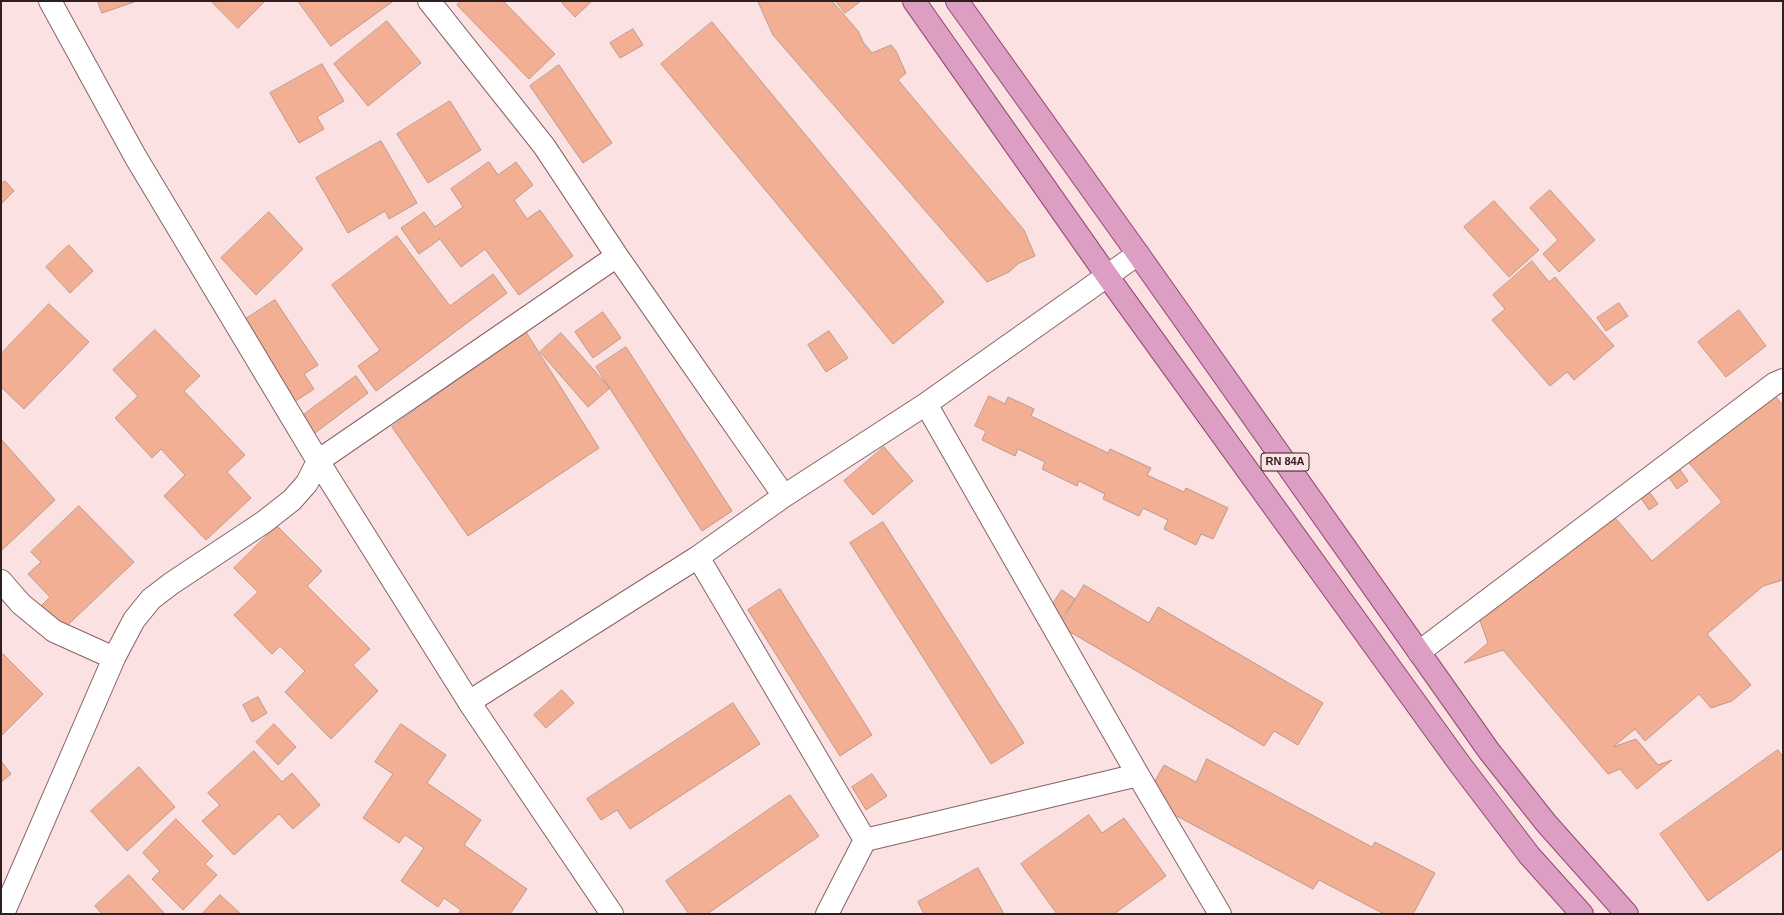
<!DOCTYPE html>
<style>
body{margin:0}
#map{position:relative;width:1784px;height:915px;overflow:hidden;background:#fbe1e2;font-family:Arial,sans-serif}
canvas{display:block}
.frame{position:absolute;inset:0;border:2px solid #2f1f20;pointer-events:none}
</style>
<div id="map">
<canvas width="1784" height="915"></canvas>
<div class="frame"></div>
</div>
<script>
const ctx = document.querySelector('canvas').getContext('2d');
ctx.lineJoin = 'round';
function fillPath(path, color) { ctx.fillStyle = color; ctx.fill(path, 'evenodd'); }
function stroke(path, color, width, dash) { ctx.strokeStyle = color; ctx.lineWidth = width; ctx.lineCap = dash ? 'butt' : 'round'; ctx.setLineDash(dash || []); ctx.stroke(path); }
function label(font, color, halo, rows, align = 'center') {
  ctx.font = font + ' Arial,sans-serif'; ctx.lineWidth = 3; ctx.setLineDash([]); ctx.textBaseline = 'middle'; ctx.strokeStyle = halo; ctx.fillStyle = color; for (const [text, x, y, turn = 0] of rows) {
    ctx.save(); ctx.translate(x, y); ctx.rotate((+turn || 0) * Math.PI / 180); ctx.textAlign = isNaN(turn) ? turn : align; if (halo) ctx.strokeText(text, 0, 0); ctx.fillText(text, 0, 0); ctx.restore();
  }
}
const building = new Path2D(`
 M98,1H137L102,13Z
 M211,1H265L238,28Z
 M298,1H391L392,2L331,46Z
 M461,1H503L555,54L529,79L457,5Z
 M565,1H592L575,17L562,3Z
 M758,1H832L858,31L863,42L872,53L891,45L896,51L906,73L898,80L1024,230L1035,256L1019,263L1009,272L987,282L773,35Z
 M836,1H861L845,13Z
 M387,21L421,63L368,106L334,64Z
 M712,22L944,302L893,344L661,64Z
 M633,29L643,45L620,58L610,43Z
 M322,64L344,101L317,117L324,129L299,143L270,93Z
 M559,65L612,143L583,163L530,86Z
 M450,101L481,150L428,183L397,134Z
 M381,141L417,203L389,219L385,211L348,233L316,178Z
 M489,162L498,175L516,162L533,185L514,200L527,219L540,210L573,256L519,295L485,249L461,267L440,239L419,254L401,228L424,212L435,227L463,207L451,189Z
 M5,181L14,191L1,204V184Z
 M1550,190L1595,240L1559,272L1543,254L1558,240L1530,208Z
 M1494,201L1539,250L1509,277L1464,227Z
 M269,212L303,249L256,295L221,258Z
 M397,236L450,306L493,274L507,293L376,391L358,366L380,350L332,285Z
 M69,245L93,271L70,293L46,267Z
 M1532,261L1549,282L1555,277L1614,346L1574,380L1567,372L1550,386L1492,320L1505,309L1493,295Z
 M275,300L318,365L304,374L314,389L294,402L241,322Z
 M1619,303L1628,316L1606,331L1597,318Z
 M49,304L89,342L24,409L1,387V354Z
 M1739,310L1766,346L1726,377L1698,342Z
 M603,312L621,338L593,358L575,332Z
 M155,330L200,376L184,391L245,455L227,472L251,498L206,540L164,496L185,475L161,449L152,458L115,418L138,396L113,370Z
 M829,331L848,358L826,372L808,345Z
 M526,332L599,448L468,536L392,427Z
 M561,333L610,388L588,407L540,352Z
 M626,347L732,511L702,531L596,367Z
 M356,376L368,393L315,433L302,416Z
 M1768,388L1783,405V580L1763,586L1707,634L1751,685L1732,701L1711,708L1699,694L1645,741L1635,729L1613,747L1636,739L1658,765L1672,760L1637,789L1620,769L1608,774L1503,650L1464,663L1488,643L1479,618L1611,513L1652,561L1722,502L1685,458Z
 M989,396L1005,404L1008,397L1034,409L1031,416L1108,453L1110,449L1151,468L1147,475L1184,492L1186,488L1228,508L1213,539L1201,534L1196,545L1164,529L1168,520L1143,508L1139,516L1103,499L1105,494L1079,481L1077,486L1042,469L1045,462L1018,449L1015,456L982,440L986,431L975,426Z
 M1,439L55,500L1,551Z
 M884,447L913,481L873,515L844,481Z
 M1677,465L1688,481L1677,489L1668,476L1648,490L1658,504L1649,510L1637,492Z
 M79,506L134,562L54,638L32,615L50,597L28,574L41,562L31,552Z
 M883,522L1024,743L991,764L850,543Z
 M277,526L322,571L307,586L370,649L353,665L378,691L331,739L285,692L305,671L280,646L272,654L234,615L258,592L234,568Z
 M1084,585L1149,623L1158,607L1323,703L1298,745L1274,731L1264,746L1060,626Z
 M780,589L872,735L840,756L748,610Z
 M1062,590L1075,599L1059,623L1046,614Z
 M3,654L43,694L1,736V656Z
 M562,690L574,703L546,728L534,715Z
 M258,697L267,713L252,722L243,705Z
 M733,703L760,744L630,829L617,810L601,820L587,799Z
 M274,724L296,747L278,765L256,742Z
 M401,724L446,755L427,783L481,820L464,845L527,889L510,914H458L461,910L444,898L438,907L401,881L424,848L405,835L399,843L363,818L393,774L375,762Z
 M1778,750L1783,757V848L1708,901L1660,834Z
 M254,751L282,782L292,773L320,805L293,829L279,814L234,855L202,821L220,805L208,793Z
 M1207,759L1372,847L1375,842L1435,873L1413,914H1384L1319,880L1313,889L1145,799L1164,765L1196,782Z
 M1,761L11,774L1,782Z
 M139,767L175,807L127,851L91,811Z
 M872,774L887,796L866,810L852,787Z
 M790,795L819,836L707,914H689L666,881Z
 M1089,815L1102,833L1124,818L1166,876L1114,914H1057L1021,864Z
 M176,819L213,856L205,864L217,875L183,910L152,879L160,871L143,853Z
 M978,868L1004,914H924L918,902Z
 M129,875L165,914H102L95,906Z
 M220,895L241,914H202Z`);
fillPath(building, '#f3af93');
stroke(building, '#bd998a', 1);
const minor = new Path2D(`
 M50,1L135,156L318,461L469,702L612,914
 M429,1L544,146L617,256L784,496
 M926,404L1138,775L1220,914
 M698,557L865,840L1138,775
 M1,581L21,604L54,631L114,658
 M1419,652L1774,384L1783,380
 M469,702L698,557L784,496L926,404L1138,254
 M3,914L114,658L134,620L151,599L172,583L264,522L292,500L307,483L318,461L617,256
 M827,914L865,840`);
const major = new Path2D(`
 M914,1L1108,277L1459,763L1529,855L1582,914
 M957,1L1138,254L1489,751L1546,823L1627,914`);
stroke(minor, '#876365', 24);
stroke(major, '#924870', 24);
stroke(minor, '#fff', 22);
stroke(major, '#dd9ec3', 22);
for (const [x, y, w] of [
 [1285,462,48]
]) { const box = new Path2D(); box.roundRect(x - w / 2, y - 9, w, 18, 3); ctx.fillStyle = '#fbe1e2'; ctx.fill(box); stroke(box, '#2f1f20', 1); }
label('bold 11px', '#2f1f20', null, [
 ["RN 84A",1285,462]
]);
</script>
